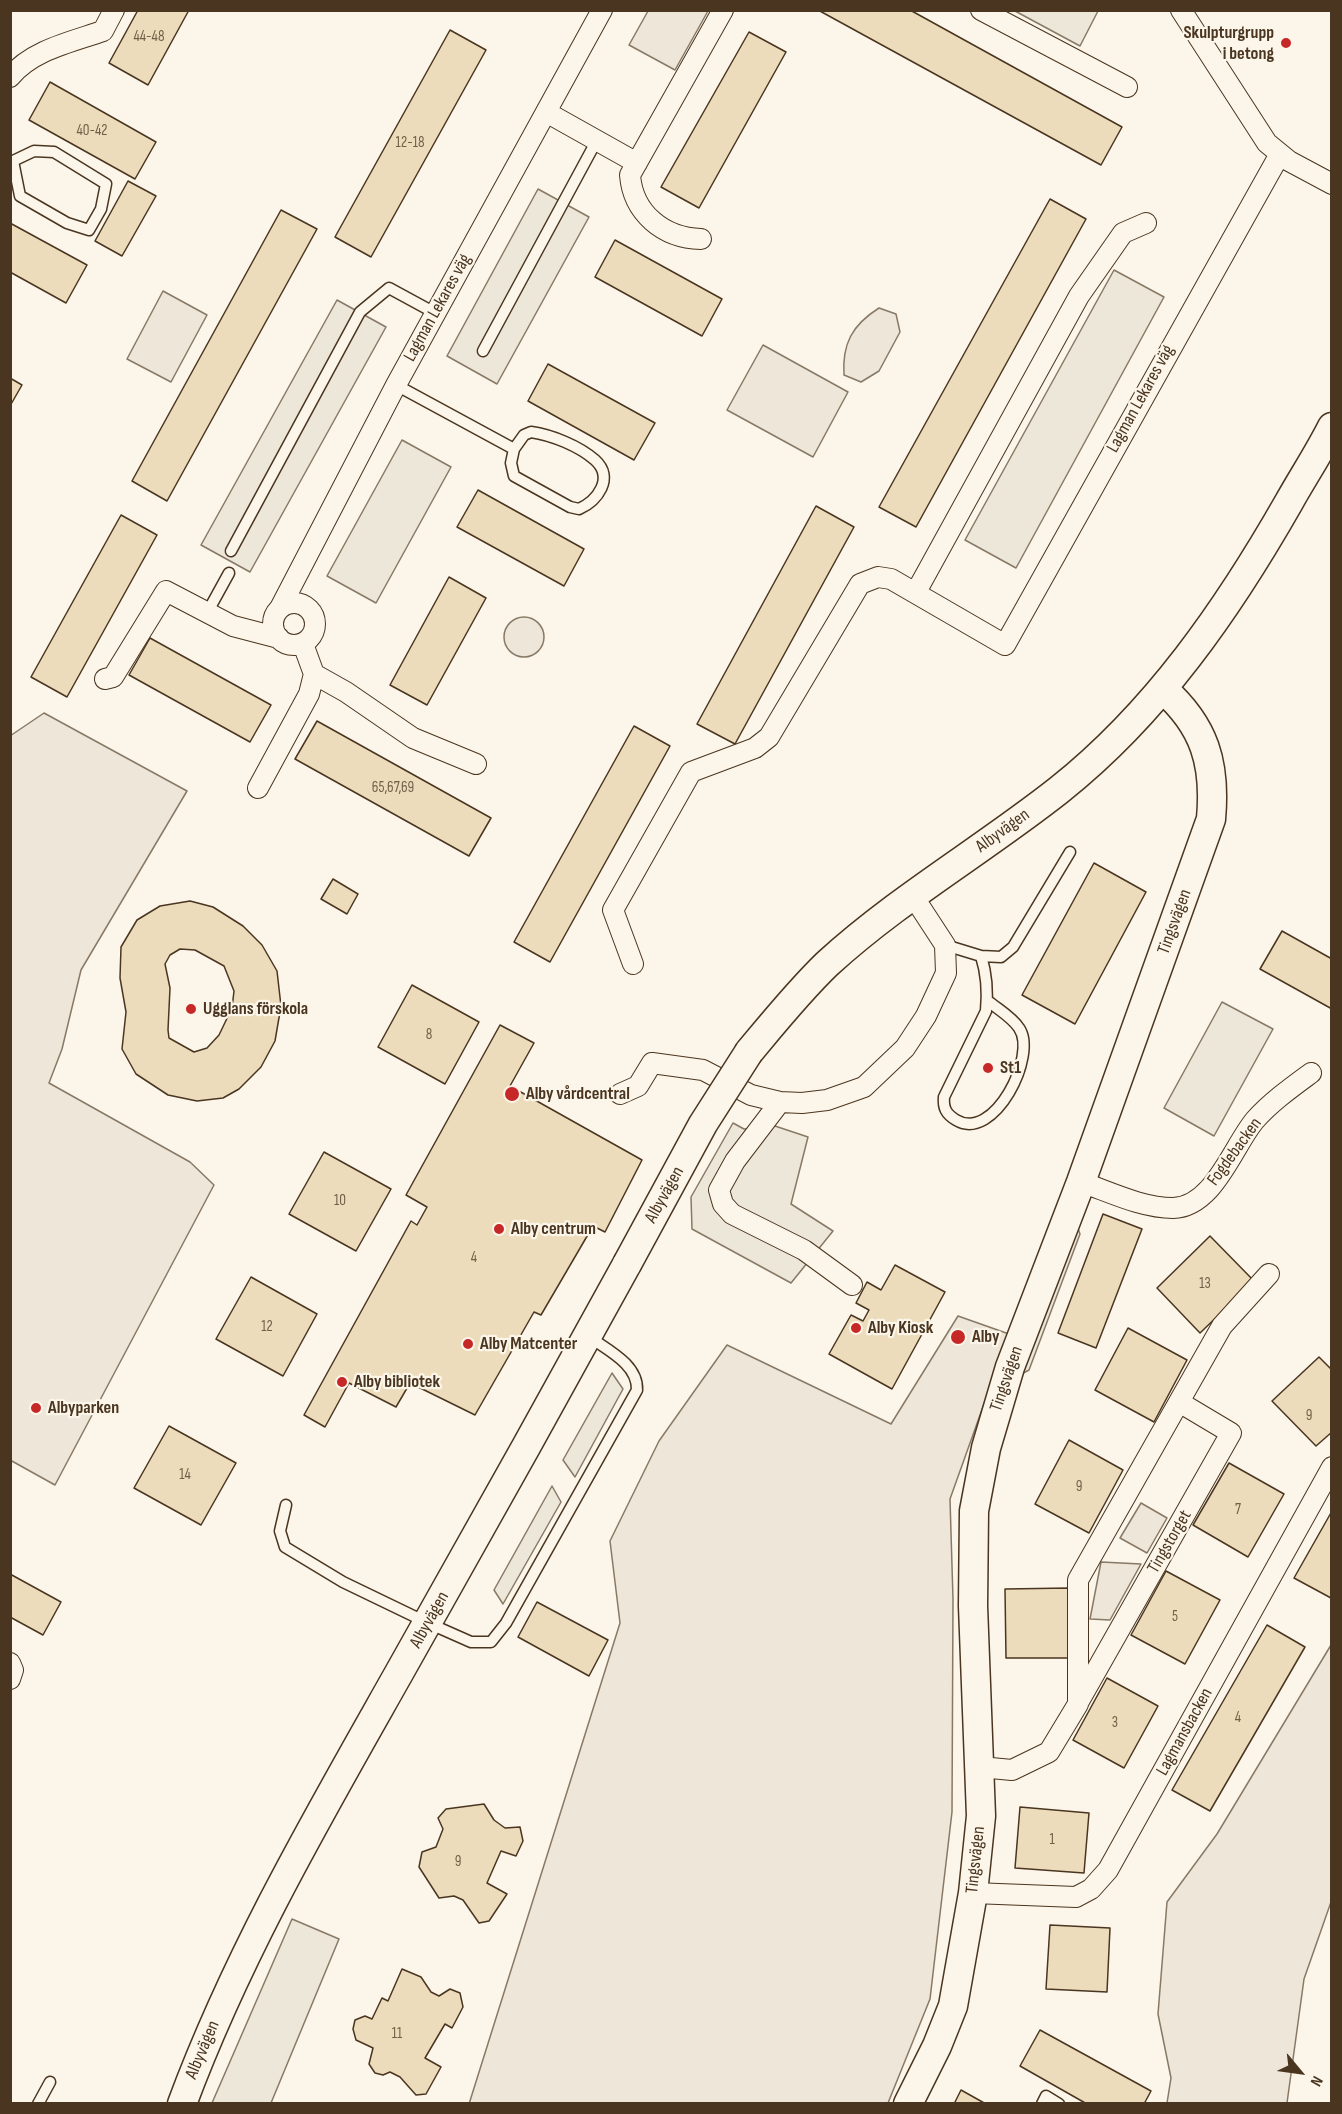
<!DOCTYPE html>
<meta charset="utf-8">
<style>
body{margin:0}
#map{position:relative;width:1342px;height:2114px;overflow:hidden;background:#fbf6e9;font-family:"Sofia Sans Condensed",sans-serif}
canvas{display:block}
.frame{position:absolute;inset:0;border:12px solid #4a3520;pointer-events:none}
.north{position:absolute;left:1270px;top:2042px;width:60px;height:60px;-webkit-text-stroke:4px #fbf6e9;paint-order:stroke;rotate:119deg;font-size:16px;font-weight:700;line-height:24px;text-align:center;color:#4a3520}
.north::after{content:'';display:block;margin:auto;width:21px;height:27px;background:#4a3520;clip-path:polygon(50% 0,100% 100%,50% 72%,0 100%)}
</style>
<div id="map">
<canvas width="1342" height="2114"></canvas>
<div class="frame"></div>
<div class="north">N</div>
</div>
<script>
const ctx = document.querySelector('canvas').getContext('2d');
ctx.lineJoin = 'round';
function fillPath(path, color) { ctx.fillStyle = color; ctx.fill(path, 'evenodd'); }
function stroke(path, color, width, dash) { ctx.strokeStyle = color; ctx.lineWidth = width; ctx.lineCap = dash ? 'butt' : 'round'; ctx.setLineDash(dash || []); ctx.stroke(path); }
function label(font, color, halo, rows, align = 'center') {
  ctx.font = font + ' "Sofia Sans Condensed",sans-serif'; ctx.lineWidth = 4.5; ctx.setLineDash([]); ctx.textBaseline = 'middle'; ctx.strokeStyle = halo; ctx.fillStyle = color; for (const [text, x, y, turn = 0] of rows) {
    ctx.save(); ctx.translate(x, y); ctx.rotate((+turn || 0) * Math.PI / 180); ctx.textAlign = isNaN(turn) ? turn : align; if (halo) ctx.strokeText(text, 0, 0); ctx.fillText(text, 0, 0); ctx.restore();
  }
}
const green = new Path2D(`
 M648,11H708L675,70L629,45Z
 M163,291L207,315L171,382L127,359Z
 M879,308L896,314L900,332L879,371L861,382L844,375C842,344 852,325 879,308Z
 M763,345L848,392L813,457L727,410Z
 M504 637a20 20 0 1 1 40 0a20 20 0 1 1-40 0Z
 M44,713L187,791L81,970L62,1049L49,1083L190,1162L214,1185L55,1485L10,1460V736Z
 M958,1316L1009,1334L950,1499L953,1599L952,1812L930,1999L888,2103L469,2104L620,1623L610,1541L659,1441L727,1345L891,1424Z
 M1141,1503L1167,1518L1147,1553L1120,1538Z
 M1101,1562L1141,1564L1110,1620L1090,1619Z
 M1331,1645V1902L1304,1979L1287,2103H1167L1171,2078L1158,2014L1167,1902L1217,1834Z`);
fillPath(green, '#ede6d9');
stroke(green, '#887966', 1.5);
const parking = new Path2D(`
 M1015,11H1098L1080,46Z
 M538,189L589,217L497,384L447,356Z
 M1114,270L1164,297L1016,568L965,540Z
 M337,300L386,327L250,572L201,545Z
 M402,440L451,467L376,603L327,576Z
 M1222,1002L1273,1029L1214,1136L1164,1108Z
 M733,1123L744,1129L775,1126L808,1137L791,1204L833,1231L791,1283L692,1229L691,1197Z
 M1076,1223L1080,1234L1029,1370L1018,1376Z
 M612,1373L623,1389L575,1477L563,1460Z
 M552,1486L561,1502L503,1604L494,1590Z
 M292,1919L339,1939L271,2103H212Z`);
fillPath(parking, '#ede7d9');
stroke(parking, '#887966', 1.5);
const building = new Path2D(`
 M138,10H189L148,85L109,63Z
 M818,10H910L1122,127L1101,165Z
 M450,30L486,50L371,257L335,237Z
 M749,32L786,52L699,208L661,187Z
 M50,82L156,142L135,179L29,120Z
 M128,181L156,196L122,256L95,241Z
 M1050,199L1086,219L916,527L879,507Z
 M281,210L317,229L167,501L132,481Z
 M10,223L87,265L66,303L10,272Z
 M615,240L722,299L702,336L595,277Z
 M548,364L655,423L634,460L528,401Z
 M10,378L22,385L10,406Z
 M478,490L584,549L564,586L457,527Z
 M816,506L854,527L735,744L697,724Z
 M121,515L157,535L67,697L31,677Z
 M449,577L486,598L427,705L390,685Z
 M150,638L271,705L250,742L129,675Z
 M317,721L491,818L469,856L295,759Z
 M634,726L670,746L550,962L514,942Z
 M1094,863L1146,892L1075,1024L1022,995Z
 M333,879L358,894L347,914L321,899Z
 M190,901L213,907L243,926L262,945L277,971L281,1006L275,1041L261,1067L239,1089L223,1098L197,1101L168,1095L136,1074L122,1049L126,1012L120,978L121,947L137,920L160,906ZM180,949L195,950L224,966L234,991L232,1008L219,1035L207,1048L194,1052L169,1038L168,1030L170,988L165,964L170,955Z
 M1282,931L1332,959V1009L1260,969Z
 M412,985L479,1022L445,1084L378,1047Z
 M500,1025L534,1043L510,1086L642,1160L605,1232L593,1226L541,1315L534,1312L475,1415L410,1383L396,1407L349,1383L325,1427L304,1415L411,1221L417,1225L427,1207L406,1195Z
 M324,1152L391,1189L356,1251L289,1214Z
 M1103,1214L1142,1229L1096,1348L1058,1333Z
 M1210,1236L1254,1281L1200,1333L1157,1288Z
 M895,1265L945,1292L892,1389L829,1354L851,1315L863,1321L869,1310L856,1303L867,1282L881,1290Z
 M251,1277L317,1314L283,1376L216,1339Z
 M1128,1328L1187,1360L1154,1422L1095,1390Z
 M1319,1357L1332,1370V1432L1316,1446L1272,1401Z
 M169,1426L236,1463L201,1525L134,1488Z
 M1069,1440L1123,1470L1089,1533L1035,1504Z
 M1229,1463L1284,1494L1248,1557L1193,1525Z
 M1332,1511V1597L1331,1598L1294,1578Z
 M1166,1571L1220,1600L1185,1664L1131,1635Z
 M10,1574L61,1602L43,1635L10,1617Z
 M1070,1588V1658H1006L1005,1589Z
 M537,1602L608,1640L589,1676L518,1637Z
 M1267,1625L1305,1647L1210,1811L1172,1790Z
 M1107,1678L1158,1706L1124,1768L1073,1740Z
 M484,1804L494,1820L505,1828L520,1827L523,1841L516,1856L501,1851L487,1883L507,1894L489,1921L479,1923L463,1900L454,1896L439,1898L419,1867L422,1852L436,1847L443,1829L438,1818L446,1809Z
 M1020,1807L1089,1813L1084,1873L1015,1868Z
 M1050,1925L1110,1928L1107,1992L1046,1989Z
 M402,1969L421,1977L431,1992L439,1996L450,1989L460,1993L463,2007L452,2028L445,2024L425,2058L441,2067L426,2094L416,2095L400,2077L390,2072L383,2075L375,2073L369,2064L373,2048L356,2040L353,2029L355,2020L365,2016L372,2019L382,1998L388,2001Z
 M1040,2030L1151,2091L1144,2104H1087L1020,2066Z
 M961,2090L986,2104H954Z`);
fillPath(building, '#ecdcbc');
stroke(building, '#4a3520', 1.5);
const lane = new Path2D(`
 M34,151L54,152L106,184L101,209L89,230L67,223L20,196L13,161Z
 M483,351L597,140
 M396,385L514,449L511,463L514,476L570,507L579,509C597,501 615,478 595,460C579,446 552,435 531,432L524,435L514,449
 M231,551L360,312L389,288L435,313
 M207,613L229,573
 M945,945L981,956L1001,957L1013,947L1070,852
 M981,956C987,975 988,991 986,1011L944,1097C943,1108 946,1114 956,1120C994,1143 1038,1055 1019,1028C1011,1016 997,1009 987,1000
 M286,1505L280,1531L285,1547L343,1582L428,1623L471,1642H491L506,1623L637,1390C638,1364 607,1350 588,1336
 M38,2104L50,2082
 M1042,2104L1046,2096L1059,2104`);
const street = new Path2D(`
 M981,10L1127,87
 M1181,10L1267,143L1289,161L1332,184
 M10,77C32,50 71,42 103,31L114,10
 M546,112L637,163
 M701,239C663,238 633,213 630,175L723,10
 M916,592L1079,296L1123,233L1146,223
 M273 624a21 21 0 1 1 42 0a21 21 0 1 1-42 0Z
 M280,608L396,385L602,10
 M303,644L314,674L346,692L413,738L476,764
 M105,679L113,677L166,591L233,626L279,638
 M258,788L309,694L314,674
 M633,964L613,910L691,772L755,748L769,737L860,584L878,577L891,579L1005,645L1280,154
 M620,1094L638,1086L652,1063L703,1070L751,1095L780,1102L802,1103L827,1100L864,1087L905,1048L926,1016L946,973L945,945L913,896
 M780,1102L735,1161L719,1190L723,1204L732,1214L804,1250L852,1285
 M1081,1182C1110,1192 1142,1208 1173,1208C1214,1207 1233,1146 1255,1120C1271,1102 1292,1087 1311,1073
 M10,1663L13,1670L10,1679
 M1079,1701L1231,1433L1179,1402
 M980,1767L1012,1770L1049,1752L1078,1704V1580L1222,1326L1269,1274
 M973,1893L1076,1897L1091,1889L1108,1870L1332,1467`);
const secondary = new Path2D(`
 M749,1052C774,1022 799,991 827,964C898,899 983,850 1059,790C1156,713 1228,609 1289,502C1303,477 1319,453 1332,427
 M182,2104C238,1953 320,1813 399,1673C476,1537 552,1401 627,1264
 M908,2104L937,2046L953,2006L973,1893L981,1816L973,1606L974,1511L986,1448L1010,1367L1081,1182L1211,819C1216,764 1205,726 1163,689`);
stroke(lane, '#4a3520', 13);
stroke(street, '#4a3520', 22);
stroke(secondary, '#4a3520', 31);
stroke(lane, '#fbf6e9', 10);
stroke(street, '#fbf6e9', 20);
stroke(secondary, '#fbf6e9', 28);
const secondaryBridge = new Path2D(`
 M627,1264L703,1124L749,1052`);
stroke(secondaryBridge, '#4a3520', 31, []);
stroke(secondaryBridge, '#fbf6e9', 28);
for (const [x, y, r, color] of [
 [1286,43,6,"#c62828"],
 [191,1009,6,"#c62828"],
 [988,1068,6,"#c62828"],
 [512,1094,8,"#c62828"],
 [499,1229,6,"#c62828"],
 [856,1328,6,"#c62828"],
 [958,1337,8,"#c62828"],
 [468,1344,6,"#c62828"],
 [342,1382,6,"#c62828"],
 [36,1408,6,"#c62828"]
]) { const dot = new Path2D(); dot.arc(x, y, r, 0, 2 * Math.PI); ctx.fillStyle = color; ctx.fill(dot); stroke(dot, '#fbf6e9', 2); }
label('15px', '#725f47', null, [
 ["44-48",149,37],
 ["40-42",92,131],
 ["12-18",410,143],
 ["65,67,69",393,788],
 ["8",429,1035],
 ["10",340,1201],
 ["4",474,1258],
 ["13",1205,1284],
 ["12",267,1327],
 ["9",1309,1416],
 ["14",185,1475],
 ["9",1079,1487],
 ["7",1238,1510],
 ["5",1175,1617],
 ["4",1238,1718],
 ["3",1115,1723],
 ["1",1052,1840],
 ["9",458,1862],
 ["11",397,2034]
]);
label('bold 18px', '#4a3520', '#fbf6e9', [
 ["Skulpturgrupp",1274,33,"right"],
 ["i betong",1274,54,"right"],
 ["Ugglans förskola",203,1009],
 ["St1",1000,1068],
 ["Alby vårdcentral",526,1094],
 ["Alby centrum",511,1229],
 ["Alby Kiosk",868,1328],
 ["Alby",972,1337],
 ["Alby Matcenter",480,1344],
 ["Alby bibliotek",354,1382],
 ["Albyparken",48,1408]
], 'left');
label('18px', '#4a3520', '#fbf6e9', [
 ["Lagman Lekares väg",438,308,-61],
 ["Lagman Lekares väg",1141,399,-61],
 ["Albyvägen",1003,831,-36],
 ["Tingsvägen",1175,922,-70],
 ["Fogdebacken",1235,1152,-54],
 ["Albyvägen",665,1195,-61],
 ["Tingsvägen",1007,1379,-71],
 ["Tingstorget",1170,1542,-60],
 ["Albyvägen",430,1620,-61],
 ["Lagmansbacken",1185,1732,-61],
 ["Tingsvägen",976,1860,-84],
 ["Albyvägen",203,2050,-67]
]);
</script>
